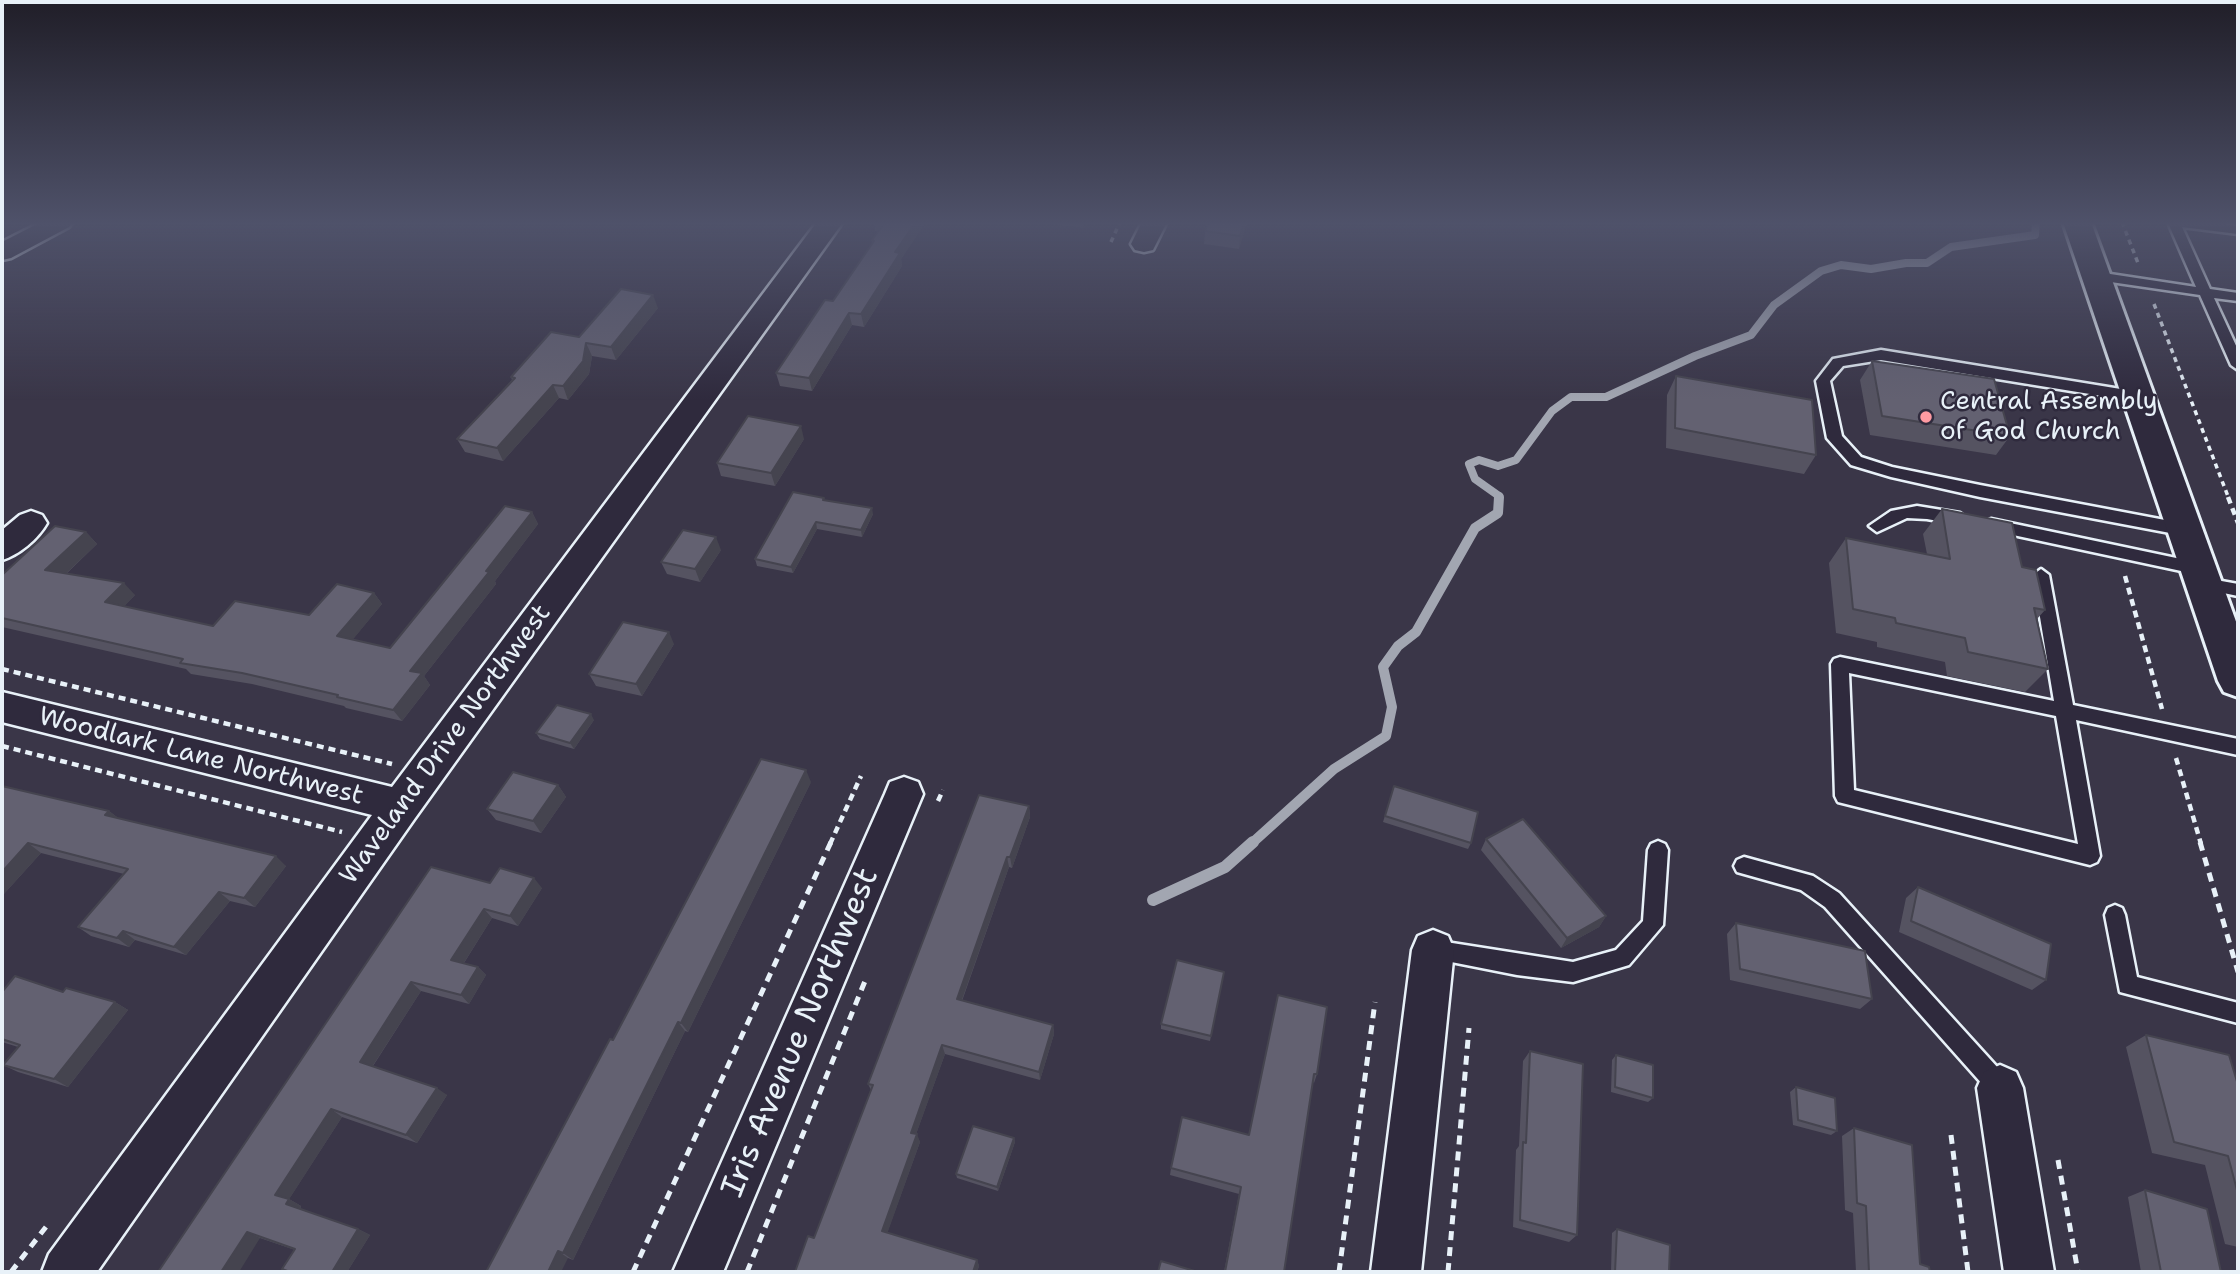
<!DOCTYPE html>
<style>
body{margin:0}
#map{position:relative;width:2240px;height:1274px;overflow:hidden;background:#3a3648;font-family:"Shantell Sans",sans-serif}
canvas{display:block}
.frame{position:absolute;inset:0;border:4px solid #e8f1f8;pointer-events:none}
</style>
<div id="map">
<canvas width="2240" height="1274"></canvas>
<div class="frame"></div>
</div>
<script>
const ctx = document.querySelector('canvas').getContext('2d');
ctx.lineJoin = 'round';
function stroke(path, color, width, dash) { ctx.strokeStyle = color; ctx.lineWidth = width; ctx.lineCap = dash ? 'butt' : 'round'; ctx.setLineDash(dash || []); ctx.stroke(path); }
function fillPath(path, color) { ctx.fillStyle = color; ctx.fill(path, 'evenodd'); }
function label(font, color, halo, rows, align = 'center') {
  ctx.font = font + ' "Shantell Sans",sans-serif'; ctx.lineWidth = 5; ctx.setLineDash([]); ctx.textBaseline = 'middle'; ctx.strokeStyle = halo; ctx.fillStyle = color; for (const [text, x, y, turn = 0] of rows) {
    ctx.save(); ctx.translate(x, y); ctx.rotate((+turn || 0) * Math.PI / 180); ctx.textAlign = isNaN(turn) ? turn : align; if (halo) ctx.strokeText(text, 0, 0); ctx.fillText(text, 0, 0); ctx.restore();
  }
}
stroke(new Path2D(`
 M1499,499V496L1475,479L1469,464L1479,460L1498,466L1516,460L1552,411L1571,397H1606L1695,356L1751,335L1774,305L1821,271L1841,265L1871,269L1906,263H1927L1951,247L2035,235L2036,222`), '#a2a6b1', 8);
stroke(new Path2D(`
 M1251,844L1334,769L1386,736L1392,707L1383,667L1398,646L1416,632L1475,528L1498,513L1499,497`), '#a2a6b1', 10);
stroke(new Path2D(`
 M1153,900L1225,867L1253,842`), '#a2a6b1', 12);
const service = new Path2D(`
 M2170,222H2209L2238,226V234L2182,227L2210,289L2238,293V301L2214,298L2238,350V370L2231,365L2200,295L2097,280L2090,276L2097,272L2196,287L2169,225Z
 M1881,350L2139,392L2146,397L2139,402L1881,360L1843,366L1830,381L1842,436L1861,457L1892,467L1980,485L2186,524L2194,530L2192,534L2186,536L1980,497L1891,477L1851,465L1827,438L1816,381L1833,359Z
 M1917,506L1960,513L1968,519L1960,525L1927,519L1907,518L1877,532L1869,526L1891,511Z
 M1991,519L2200,563L2208,569L2200,575L1985,529L1983,525L1985,521Z
 M2041,569L2049,575L2073,705L2238,739V755L2076,720L2100,856L2097,862L2090,865L1838,802L1835,796L1831,664L1834,659L1840,657L2054,701L2033,575ZM1849,673L2056,716L2078,844L1854,790Z
 M2205,578L2238,584V596L2199,588L2197,584Z
 M1658,841L1665,844L1668,850L1663,925L1629,965L1573,982L1517,975L1426,957L1422,950L1426,943L1433,940L1573,962L1616,950L1643,921L1648,850L1651,844Z
 M1744,857L1813,876L1839,893L2008,1079L2011,1087L2008,1095L2000,1098L1992,1095L1825,907L1801,890L1737,872L1734,866L1737,860Z
 M2115,905L2122,908L2125,915L2137,977L2238,1003V1023L2120,992L2105,915L2108,908Z`);
const minor = new Path2D(`
 M41,222H73L69,227L11,258L2,260V242Z
 M817,222H843L415,818L97,1272H42L49,1254L372,815L2,722V692L392,787Z
 M1142,222H1167L1153,250L1144,252L1135,250L1131,244Z
 M31,511L42,515L47,523C38,539 19,555 2,560V530L20,515Z
 M904,777L918,782L923,794L723,1272H673L885,794L890,782Z
 M1433,930L1448,936L1454,950L1421,1272H1371L1412,950L1418,936Z
 M2000,1065L2016,1072L2023,1088L2054,1272H2004L1977,1088L1984,1072Z`);
const secondary = new Path2D(`
 M2063,222H2091L2238,627V697L2224,692L2218,681Z`);
stroke(service, '#e8f1f8', 5);
stroke(minor, '#e8f1f8', 5);
stroke(secondary, '#e8f1f8', 6);
stroke(new Path2D(`
 M2122,222L2138,263
 M1111,242L1120,222
 M2154,304L2229,499`), '#e8f1f8', 3.5, [5, 4.5]);
stroke(new Path2D(`
 M2228,497L2238,523
 M2125,576L2162,709
 M2,669L392,764
 M2,746L342,832
 M2176,758L2201,844
 M938,801L943,790
 M830,844L861,776`), '#e8f1f8', 4.5, [7, 5]);
stroke(new Path2D(`
 M2200,842L2238,972
 M1951,1135L1968,1272
 M2058,1160L2078,1272
 M11,1272L49,1223
 M633,1272L831,842
 M747,1272L865,981
 M1339,1272L1375,1002
 M1448,1272L1469,1028`), '#e8f1f8', 5, [9, 7]);
fillPath(service, '#2f2a3d');
fillPath(minor, '#2f2a3d');
fillPath(secondary, '#2f2a3d');
fillPath(new Path2D(`
 M874,222H926L901,259L902,266L864,327L852,325L812,391L780,386L776,373L833,301L872,243V240L878,231H875Z
 M1050,222H1085L1083,228L1050,224Z
 M1247,222L1239,249L1204,244L1205,231Z
 M658,308L616,360L592,356L589,374L568,400L559,398L503,461L465,452L457,439L512,380L511,377L579,337Z
 M1872,361L2010,436L1996,455L1870,435L1860,380Z
 M1676,376L1816,455L1804,474L1666,448L1667,395Z
 M804,439L775,486L721,476L717,463Z
 M825,500L873,514L862,537L817,529L793,573L757,566L755,559Z
 M1942,509L2022,567L2045,610L2037,619L2048,669L2025,692L1947,676L1945,662L1877,647V642L1836,633L1829,563L1846,538L1927,554L1923,534Z
 M532,512L538,524L495,581L496,584L424,676L430,685L402,721L346,708L344,706L252,684L191,674L186,669L2,627V575L86,532L97,544L66,574L135,595L124,606L213,626L309,615L374,593L382,604L352,640L390,648Z
 M721,550L700,582L667,574L661,562Z
 M674,644L642,696L596,686L589,674Z
 M594,720L574,749L540,739L536,733Z
 M811,782L688,1032L685,1031L573,1260L568,1258L486,1272L613,1040Z
 M558,785L566,797L541,833L496,820L487,809Z
 M2,786L109,811L118,818L286,866L255,907L230,901L186,955L135,940L129,947L91,936L78,927L124,874L41,853L2,896Z
 M1394,786L1471,843L1468,849L1383,822Z
 M1029,806L1030,817L1012,868L1009,867L962,1001L1053,1025L1054,1034L1040,1080L945,1054L916,1134L920,1142L887,1233L977,1260L979,1266L977,1272H795L814,1238L871,1090L868,1084Z
 M1486,839L1606,916L1599,927L1561,948L1481,850Z
 M490,883L542,888L518,926L492,918L464,963L478,967L486,975L469,1004L421,991L373,1066L447,1095L417,1143L342,1117L289,1199L301,1206L300,1209L358,1229L370,1235L347,1272H289L295,1250L260,1238L158,1272Z
 M1918,887L2046,980L2032,990L1899,932L1906,898Z
 M1736,923L1872,999L1860,1009L1730,980L1727,934Z
 M1224,972L1210,1041L1161,1029V1024Z
 M2,992L115,1002L128,1010L68,1087L18,1072L3,1065L18,1047L2,1042Z
 M1278,995L1317,1074L1314,1083L1313,1082L1284,1272H1224L1239,1194L1170,1175L1171,1168L1249,1134Z
 M2146,1035L2238,1085V1247L2225,1244L2205,1165L2152,1153L2126,1047Z
 M1530,1051L1577,1235L1569,1242L1513,1227L1516,1150L1519,1146L1523,1061Z
 M1616,1055L1653,1098L1648,1102L1611,1092L1612,1060Z
 M1796,1087L1837,1131L1831,1135L1793,1125L1790,1092Z
 M1854,1128L1920,1264L1930,1272H1856L1853,1213L1845,1210L1842,1136Z
 M1014,1138L1015,1142L998,1191L957,1178L956,1174Z
 M2145,1190L2221,1272H2141L2128,1197Z
 M1617,1229L1669,1272H1611L1612,1233Z`), '#555361');
fillPath(new Path2D(`
 M916,222H926L901,259L902,266L864,327L861,314L895,252Z
 M1244,222H1247L1239,249L1240,236Z
 M653,295L658,308L616,360L611,347Z
 M849,313L852,325L812,391L809,378Z
 M586,343L592,356L589,374L568,400L563,386Z
 M553,385L559,398L503,461L497,448Z
 M801,426L804,439L775,486L771,473Z
 M872,508L873,514L862,537L861,530Z
 M532,512L538,524L495,581L496,584L424,676L430,685L402,721L393,710L410,671Z
 M816,522L817,529L793,573L791,567Z
 M86,532L97,544L57,582L45,570Z
 M716,537L721,550L700,582L695,569Z
 M124,583L135,595L117,614L105,602Z
 M374,593L382,604L346,648L337,636Z
 M669,632L674,644L642,696L636,684Z
 M591,714L594,720L574,749L570,743Z
 M806,770L811,782L688,1032L681,1023Z
 M558,785L566,797L541,833L533,821Z
 M1029,806L1030,817L1012,868L1010,857Z
 M109,811L121,820L105,815Z
 M28,843L41,853L2,896V872Z
 M276,856L286,866L255,907L244,898Z
 M1007,857L1009,867L959,1008L957,999Z
 M534,878L542,888L518,926L510,916Z
 M219,892L230,901L186,955L174,947Z
 M484,909L492,918L460,969L451,960Z
 M1606,916L1599,927L1561,948L1567,938Z
 M123,931L135,940L129,947L117,938Z
 M478,967L486,975L469,1004L461,995Z
 M411,982L421,991L370,1070L360,1062Z
 M115,1002L128,1010L68,1087L54,1079Z
 M678,1022L685,1031L573,1260L563,1253Z
 M1053,1025L1054,1034L1040,1080L1039,1072Z
 M942,1045L945,1054L914,1140L911,1133Z
 M437,1088L447,1095L417,1143L406,1135Z
 M331,1109L342,1117L288,1201L275,1195Z
 M917,1134L920,1142L886,1237L882,1231Z
 M1014,1138L1015,1142L998,1191L997,1187Z
 M289,1199L301,1206L298,1210L286,1204Z
 M358,1229L370,1235L347,1272H332Z
 M247,1232L260,1238L239,1272H221Z
 M558,1251L568,1258L561,1272H548Z
 M977,1260L979,1266L977,1272H973Z`), '#45444f');
const building = new Path2D(`
 M885,222H916L895,252L900,253L861,314L849,313L809,378L776,373L825,300L833,301L874,241L872,240Z
 M1209,222H1244L1240,236L1205,231Z
 M621,289L653,295L611,347L586,343L583,361L563,386L553,385L497,448L457,439L515,378L511,377L551,332L579,337Z
 M1872,361L1994,379L2010,436L1882,416Z
 M1676,376L1812,400L1816,455L1675,428Z
 M748,416L801,426L771,473L717,463Z
 M793,492L824,498L823,500L872,508L861,530L816,522L791,567L755,559Z
 M505,506L532,512L486,571L489,572L410,671L422,673L393,710L337,697L338,695L242,673L180,663L183,659L2,618V575L55,526L86,532L45,570L124,583L105,602L213,626L235,601L309,615L337,584L374,593L337,636L390,648Z
 M1942,509L2012,523L2022,567L2036,570L2045,610L2034,608L2048,669L1968,652L1965,638L1896,623L1895,618L1853,609L1846,538L1950,559Z
 M683,530L716,537L695,569L661,562Z
 M623,622L669,632L636,684L589,674Z
 M557,705L591,714L570,743L536,733Z
 M761,759L806,770L681,1023L678,1022L563,1253L558,1251L548,1272H486L610,1039L613,1040Z
 M513,772L558,785L533,821L487,809Z
 M2,786L109,811L105,815L276,856L244,898L219,892L174,947L123,931L117,938L78,927L128,869L28,843L2,872Z
 M1394,786L1478,812L1471,843L1385,816Z
 M979,795L1029,806L1010,857H1007L957,999L1053,1025L1039,1072L942,1045L911,1133L917,1134L882,1231L977,1260L973,1272H795L808,1236L814,1238L873,1085L868,1084Z
 M1523,819L1606,916L1567,938L1486,839Z
 M431,867L490,883L500,868L534,878L510,916L484,909L451,960L478,967L461,995L411,982L360,1062L437,1088L406,1135L331,1109L275,1195L289,1199L286,1204L358,1229L332,1272H290L282,1269L295,1249L247,1232L221,1272H158Z
 M1918,887L2051,944L2046,980L1911,921Z
 M1736,923L1865,951L1872,999L1740,969Z
 M1177,960L1224,972L1211,1036L1161,1024Z
 M15,976L63,992L66,988L115,1002L54,1079L3,1065L20,1045L2,1039V992Z
 M1278,995L1327,1007L1317,1074H1314L1284,1272H1225L1241,1187L1171,1168L1182,1117L1249,1135Z
 M2146,1035L2229,1055L2238,1085V1194L2228,1156L2174,1142Z
 M1530,1051L1583,1064L1577,1235L1520,1220L1523,1142L1526,1143Z
 M1616,1055L1653,1065V1098L1615,1087Z
 M1796,1087L1835,1098L1837,1131L1798,1120Z
 M973,1126L1014,1138L997,1187L956,1174Z
 M1854,1128L1912,1145L1920,1264L1929,1267L1930,1272H1869L1866,1206L1857,1203Z
 M2145,1190L2207,1209L2221,1272H2161Z
 M1617,1229L1670,1245L1669,1272H1615Z
 M1161,1261L1198,1272H1158Z`);
fillPath(building, '#636171');
stroke(building, '#45444f', 2);
const sky = ctx.createLinearGradient(0, 0, 0, 400);
sky.addColorStop(0, '#201e28');
sky.addColorStop(0.56, '#4f526a');
sky.addColorStop(1, '#4f526a00');
ctx.fillStyle = sky;
ctx.fillRect(0, 0, 2240, 400);
for (const [x, y, r, color] of [
 [1926,417,7,"#ff9aa2"]
]) { const dot = new Path2D(); dot.arc(x, y, r, 0, 2 * Math.PI); ctx.fillStyle = color; ctx.fill(dot); stroke(dot, '#2f2a3d', 2.5); }
label('26px', '#e8f1f8', '#2f2a3d', [
 ["Central Assembly",1940,402],
 ["of God Church",1940,432]
], 'left');
label('26px', '#e8f1f8', '#2f2a3d', [
 ["Waveland Drive Northwest",446,745,-54],
 ["Woodlark Lane Northwest",201,757,14]
]);
label('32px', '#e8f1f8', '#2f2a3d', [
 ["Iris Avenue Northwest",801,1033,-67]
]);
</script>
